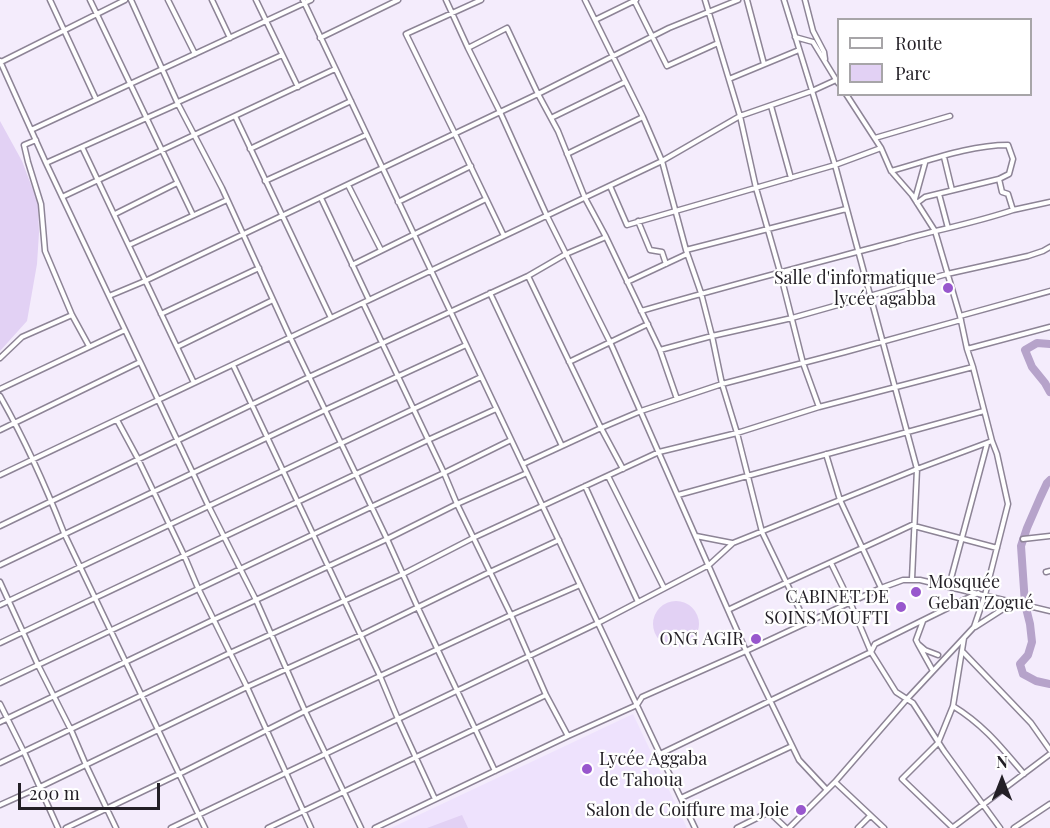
<!DOCTYPE html>
<meta charset="utf-8">
<style>
body{margin:0}
#map{position:relative;width:1050px;height:828px;overflow:hidden;background:#f4ecfc;font-family:"Playfair Display",serif}
canvas{display:block}
.legend{position:absolute;left:837px;top:18px;width:195px;height:78px;box-sizing:border-box;background:#fff;border:2px solid #a7a5a8;margin:0;padding:8px 10px;list-style:none;font-size:18px;color:#231f26}
.legend li{display:flex;align-items:center;gap:12px;height:30px}
.legend b{width:30px;border:2px solid #a7a5a8}
.north{position:absolute;left:972px;top:750px;width:60px;height:60px;-webkit-text-stroke:4px #fff;paint-order:stroke;rotate:0deg;font-size:16px;font-weight:700;line-height:24px;text-align:center;color:#231f26}
.north::after{content:'';display:block;margin:auto;width:21px;height:27px;background:#231f26;clip-path:polygon(50% 0,100% 100%,50% 72%,0 100%)}
.scale{position:absolute;left:18px;top:783px;width:142px;height:27px;box-sizing:border-box;border:3px solid #231f26;border-top:0;padding-left:8px;font-size:18px;line-height:21px;white-space:nowrap;color:#231f26;-webkit-text-stroke:4px #fff;paint-order:stroke}
</style>
<div id="map">
<canvas width="1050" height="828"></canvas>
<ul class="legend">
<li><b style="height:8px;background:#fff"></b>Route</li>
<li><b style="height:16px;background:#e2d1f4"></b>Parc</li>
</ul>
<div class="north">N</div>
<div class="scale">200 m</div>
</div>
<script>
const ctx = document.querySelector('canvas').getContext('2d');
ctx.lineJoin = 'round';
function fillPath(path, color) { ctx.fillStyle = color; ctx.fill(path, 'evenodd'); }
function stroke(path, color, width, dash) { ctx.strokeStyle = color; ctx.lineWidth = width; ctx.lineCap = dash ? 'butt' : 'round'; ctx.setLineDash(dash || []); ctx.stroke(path); }
function label(font, color, halo, rows, align = 'center') {
  ctx.font = font + ' "Playfair Display",serif'; ctx.lineWidth = 4.5; ctx.setLineDash([]); ctx.textBaseline = 'middle'; ctx.strokeStyle = halo; ctx.fillStyle = color; for (const [text, x, y, turn = 0] of rows) {
    ctx.save(); ctx.translate(x, y); ctx.rotate((+turn || 0) * Math.PI / 180); ctx.textAlign = isNaN(turn) ? turn : align; if (halo) ctx.strokeText(text, 0, 0); ctx.fillText(text, 0, 0); ctx.restore();
  }
}
fillPath(new Path2D(`
 M633,714L687,828H391Z`), '#eee2fd');
fillPath(new Path2D(`
 M0,121L22,161L38,203L39,233L37,264L27,321L0,351Z
 M653 624a23 23 0 1 1 46 0a23 23 0 1 1-46 0Z
 M462,815L468,828H427Z`), '#e2d1f4');
stroke(new Path2D(`
 M1050,344L1037,343L1025,350L1032,367L1045,383L1050,392
 M1050,480L1047,483L1040,498L1027,528L1021,546L1025,604L1030,624L1032,642L1028,655L1020,664L1023,674L1036,681L1050,684`), '#b6a3ca', 8);
const street = new Path2D(`
 M50,0L96,99
 M90,0L193,215
 M131,0L178,104L222,188L290,337L387,539L418,608L495,771
 M168,0L195,54
 M212,0L230,38
 M256,0L298,87
 M303,0L695,828
 M446,0L468,48L500,112L547,216L610,342L746,651L799,760L827,790
 M481,0L406,34L455,134L504,236
 M585,0L643,117L662,161L686,250L701,293L712,336L722,384L737,433L762,532L806,623
 M634,0L667,66L718,43
 M705,0L740,116L756,188L780,272L803,363L819,407
 M747,0L764,64
 M784,0L835,165L917,469L912,579
 M805,0L813,31L824,52L825,59
 M595,20L636,0
 M795,37L813,42L838,83
 M320,38L398,0
 M468,48L507,28L538,94L558,131L585,198L606,237L660,350L677,399
 M0,61L46,163L208,505L256,600L305,711L361,828
 M1,62L125,0
 M729,79L799,50
 M178,102L282,55
 M771,106L791,178
 M235,116L331,318
 M551,118L625,82
 M31,130L311,0
 M875,138L950,116
 M36,140L24,145L28,162L41,204L45,251L72,315L89,346
 M82,147L194,383
 M250,149L351,101
 M567,154L643,117
 M944,157L952,190
 M46,163L178,104
 M891,171C928,161 969,145 1008,145L1013,159L1009,174L999,179L925,197L917,203
 M265,181L366,135
 M348,185L381,250
 M610,186L627,225L835,165L881,148
 M939,194L948,228
 M62,197L335,69
 M321,198L369,300
 M915,199L925,163
 M398,202L471,166
 M1013,210L1050,202
 M115,214L177,183
 M638,221L650,250L662,252L666,264
 M129,245L227,200
 M686,250L846,209
 M352,265L486,199
 M528,276L601,428L623,469
 M627,282L687,254
 M490,293L562,446
 M109,296L145,281L538,94L669,28L738,0
 M363,303L444,473L457,504L511,615L546,695L568,736
 M641,311C726,286 812,264 898,241C936,230 975,223 1013,210L1008,194L1002,192L999,179
 M161,314L259,268
 M960,316L1050,291
 M177,347L273,300
 M967,349L1050,327
 M660,350L712,336L792,318L947,274L1028,256L1043,251L1050,247
 M0,358L22,337L72,315
 M569,362L648,324
 M233,365L380,676L398,719L435,799
 M0,389L125,330
 M0,396C25,440 46,487 64,533L205,828
 M117,420L137,457L184,555L198,588L247,687L311,828
 M0,430L140,362
 M826,454L840,500L881,588
 M523,464L601,428L641,411L722,384L845,352L961,320
 M0,475L662,161L740,116L812,91L836,80
 M608,476L664,588
 M585,486L638,602
 M678,495L984,411
 M0,526L309,377L528,276L566,254L606,237
 M914,526L997,548
 M696,536L732,543
 M1023,539L1050,536
 M831,563L850,602L871,652L896,692L913,703L944,751L1000,828
 M0,565L325,410L466,345
 M1046,572L1050,571
 M0,582L38,665L71,730L86,765L116,828
 M949,586L987,444
 M0,605L481,377
 M728,610C790,580 853,553 914,524
 M975,627L1014,602
 M0,643L428,440L496,409
 M918,644L916,640L923,621
 M963,652L1031,723L1050,750
 M933,671L918,644L925,650L938,655
 M0,683L371,507L444,473L511,440
 M0,704L24,752L58,828
 M953,706C984,725 1001,747 1024,774
 M0,722L213,620L387,539L457,504L527,473
 M660,754L871,652L875,644L978,593
 M0,763L230,653L403,574L473,538L659,452L737,433L819,407L973,367
 M835,782L884,828
 M681,798L792,746
 M0,805L40,787L247,687L361,635L490,572L559,540
 M66,828L179,774L305,711L511,615L580,585
 M171,828L598,623L709,565L733,543L917,469L992,441L973,367L967,349L960,316L935,231L912,195L891,171L881,148L846,94
 M268,828L546,695
 M375,828L568,736L637,705L642,697L746,651L881,588L903,580H920L1050,611
 M737,828L769,812L786,828
 M789,828L835,782L907,699L974,627L985,595L1008,504L997,454L992,441
 M858,828L870,816
 M952,828L1050,754
 M953,828L902,779L938,743L953,706L964,638
 M1014,828L1050,804`);
stroke(street, '#8d8496', 7);
stroke(street, '#fff', 4);
for (const [x, y, r, color] of [
 [948,288,6,"#9857cd"],
 [916,592,6,"#9857cd"],
 [901,607,6,"#9857cd"],
 [756,639,6,"#9857cd"],
 [587,769,6,"#9857cd"],
 [801,810,6,"#9857cd"]
]) { const dot = new Path2D(); dot.arc(x, y, r, 0, 2 * Math.PI); ctx.fillStyle = color; ctx.fill(dot); stroke(dot, '#fff', 2); }
label('18px', '#231f26', '#fff', [
 ["Salle d'informatique",936,278],
 ["lycée agabba",936,299],
 ["Mosquée",928,582,"left"],
 ["Geban Zogué",928,603,"left"],
 ["CABINET DE",889,597],
 ["SOINS MOUFTI",889,618],
 ["ONG AGIR",744,639],
 ["Lycée Aggaba",599,759,"left"],
 ["de Tahoua",599,780,"left"],
 ["Salon de Coiffure ma Joie",789,810]
], 'right');
</script>
